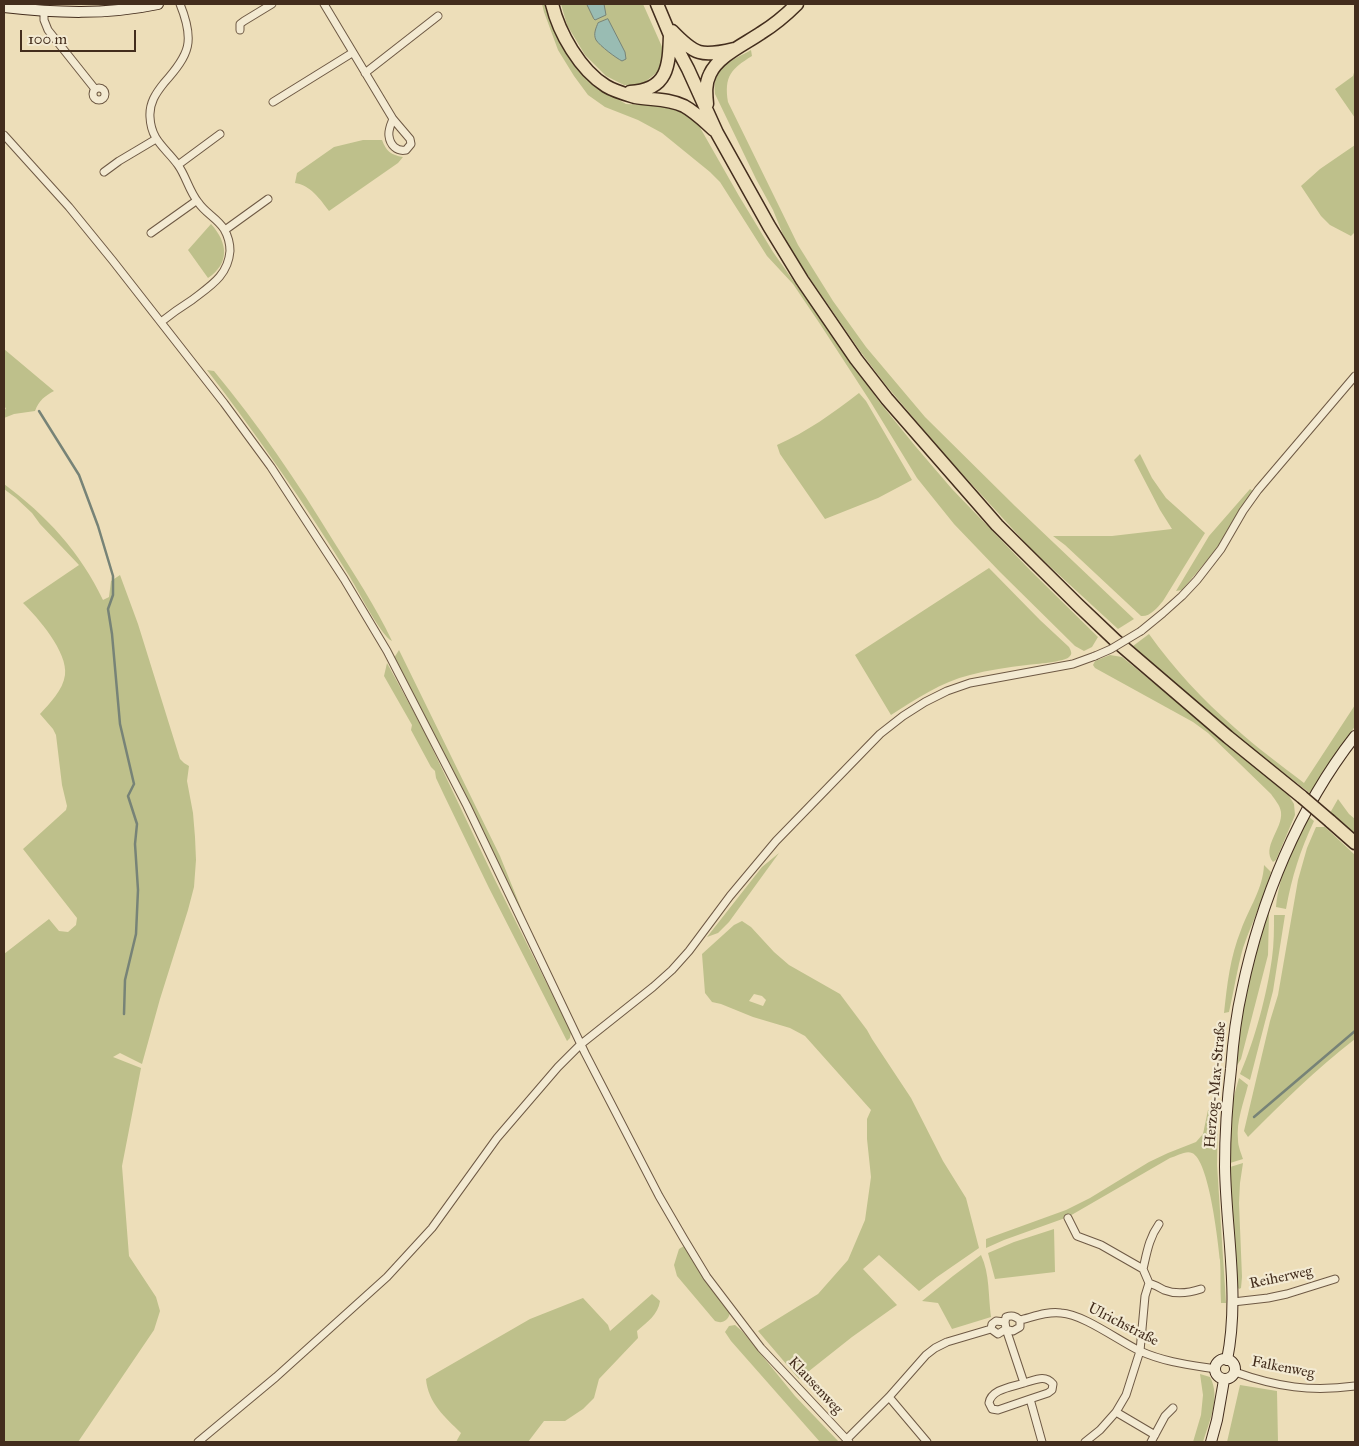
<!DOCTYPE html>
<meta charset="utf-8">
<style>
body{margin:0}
#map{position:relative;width:1359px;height:1446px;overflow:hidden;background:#eddeb9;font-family:"IM FELL Great Primer",serif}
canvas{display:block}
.frame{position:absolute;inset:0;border:5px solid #432d1d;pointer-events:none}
.scale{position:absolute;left:20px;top:30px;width:116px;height:22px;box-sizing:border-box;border:2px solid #432d1d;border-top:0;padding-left:6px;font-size:15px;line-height:18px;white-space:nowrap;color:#432d1d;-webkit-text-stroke:4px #f3ead2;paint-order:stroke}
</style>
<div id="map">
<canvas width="1359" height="1446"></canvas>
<div class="frame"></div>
<div class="scale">100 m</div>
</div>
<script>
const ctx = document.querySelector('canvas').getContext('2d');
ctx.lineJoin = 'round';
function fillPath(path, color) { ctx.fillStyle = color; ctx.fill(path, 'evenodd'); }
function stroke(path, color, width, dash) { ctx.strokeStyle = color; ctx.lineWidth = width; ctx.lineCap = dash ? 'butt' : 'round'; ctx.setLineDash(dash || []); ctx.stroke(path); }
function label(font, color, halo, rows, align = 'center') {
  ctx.font = font + ' "IM FELL Great Primer",serif'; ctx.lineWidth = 4.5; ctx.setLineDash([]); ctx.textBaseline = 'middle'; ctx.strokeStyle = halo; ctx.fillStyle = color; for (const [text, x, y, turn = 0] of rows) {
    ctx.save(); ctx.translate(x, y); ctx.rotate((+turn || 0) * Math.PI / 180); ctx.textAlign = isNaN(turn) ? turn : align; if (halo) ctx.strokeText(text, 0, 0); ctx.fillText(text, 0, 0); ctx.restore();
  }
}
fillPath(new Path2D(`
 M542,4H547L555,27L579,71L600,89L626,104L664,106L685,113L698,124L739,196L773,252L881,404L916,447L952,489L1030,570L1098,637L1092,647L1084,651L1075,646L1000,572L954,524L917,478L870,401L820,324L793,284L767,256L720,182L710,172L662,133L638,120L605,107L588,95L574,76L558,50L544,12Z
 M561,4H643L663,49L660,70L641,85H624L606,76L585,55L567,25Z
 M751,50L752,56C731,69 724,76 728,102L798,245L833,301L866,347L925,417L1015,506L1134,619L1118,629L1032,550L945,455L885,384L860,351L802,267L784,237L773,210L756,179L715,94C712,66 730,62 751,50Z
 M1355,69V118L1335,89L1353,76Z
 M363,140H382C386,151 391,155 403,157L398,163L329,211C320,199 310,185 295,183L297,173L334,147Z
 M1355,145V210L1354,211L1355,212V232L1351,236L1330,225L1321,216L1301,186L1320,169Z
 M211,224C228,243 230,263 208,278L188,250Z
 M4,349L54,391C45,396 39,400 35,411L14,414L4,418V412L6,408L4,407Z
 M207,370L214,371C258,424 298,483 334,542C354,574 376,607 392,641C380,635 357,588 348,574C305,504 257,435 207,370Z
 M859,393L866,401L912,480L878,498L825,519L780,454L777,445C807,432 833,413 859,393Z
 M1140,454L1152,478L1166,498L1205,533L1163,601C1157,608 1150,617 1141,616L1065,545L1053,536H1112L1172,529L1160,510L1134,460Z
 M4,484C46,515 81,553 103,600L109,597L111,581L120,575L138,624L180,759L184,763L189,766L187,781L193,813L195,837L196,860L194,887L188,910L160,999L142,1064L120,1053L113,1057L141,1068L122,1166L129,1256L156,1297L160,1311L154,1330L78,1442H4V954L49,919L59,931L68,932L76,925L77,918L23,849L66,810L67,806L62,785L56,735L53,729L40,714C50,703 63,690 65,675C68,652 38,618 23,603L79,565L40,524L32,513L16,498L4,489Z
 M1250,489L1253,491L1236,516L1219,546L1182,590L1176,591L1209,536Z
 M989,568L1040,620L1069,647C1071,651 1073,654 1069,657C1064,662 1036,664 1027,665C1008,667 989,670 970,675C941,682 916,699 891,715L855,655Z
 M1149,634C1174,669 1203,700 1235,728C1257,748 1281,765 1304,783L1355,705V726L1311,794L1232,733L1133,646Z
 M399,650L500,856L523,913L512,894L494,855L394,658Z
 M1110,655L1122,657L1210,729L1289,796L1294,804L1295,815L1276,860L1273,862C1261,847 1283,829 1281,812C1280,805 1275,800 1271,794L1208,733L1193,722L1095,668L1093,665L1095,661Z
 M387,663L423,729L494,878L571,1032L570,1038L567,1041L489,888L444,795L436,778L435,771L431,767L411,730L412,725L384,676Z
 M1338,799L1349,814L1355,819V836L1330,813Z
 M1308,816L1314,821C1300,851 1292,876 1286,909L1276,907C1279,874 1294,846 1308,816Z
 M1316,827H1325L1355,855V1039C1316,1069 1282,1103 1248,1137L1244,1131L1270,1021L1278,995L1298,880L1307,848Z
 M779,853L729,922L718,933L707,937L762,867Z
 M1264,865L1271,872C1264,898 1252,922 1243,948C1237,969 1234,991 1229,1012L1224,1013C1227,985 1230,957 1241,930C1249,908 1263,889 1264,865Z
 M1269,913L1268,955L1241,1059L1233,1072L1244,993L1264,922Z
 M1274,915H1285L1273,991L1250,1080L1240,1074C1255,1040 1267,994 1272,958C1274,944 1274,929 1274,915Z
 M742,921L751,927L774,952L789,965L840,994L867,1030L872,1039L911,1098L943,1161L966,1198L979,1248L937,1277L919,1291L879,1255L863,1269L897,1305L852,1337L799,1379L758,1331L818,1294L848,1260L865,1220L871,1177L867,1139V1119L871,1110L805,1036L790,1028L753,1017L721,1004L712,1002L705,993L702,954L734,925ZM754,994L762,996L766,1000L763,1006L749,1001Z
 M1239,1078L1248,1085C1244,1102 1236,1121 1238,1140C1238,1146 1241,1153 1243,1159L1230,1163L1231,1107Z
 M1218,1109L1217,1165L1226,1303H1221C1220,1288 1221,1274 1220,1260C1218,1241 1209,1160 1192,1153C1186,1150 1177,1156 1170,1158L1068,1217L1004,1240L986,1248V1239L1066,1210L1090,1198L1149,1162L1168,1153L1196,1142L1203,1134L1208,1110Z
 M1243,1163L1240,1183L1239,1203L1242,1277L1241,1288L1239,1289L1236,1285L1230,1206V1167Z
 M1054,1229L1055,1272L995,1279L988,1253L1014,1242Z
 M684,1246L730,1313C728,1321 722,1324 715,1321L677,1276L674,1265L679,1249Z
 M981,1255C990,1274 988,1296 991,1317L952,1329L938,1303L922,1301L953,1276Z
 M652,1294L660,1301C658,1315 647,1322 637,1331L638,1338L599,1379L594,1398L583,1409L565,1421H544L528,1442H456L461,1433C445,1417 428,1403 426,1379L530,1319L583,1298L608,1325L610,1331Z
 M735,1325L742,1331L795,1396L839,1442H820L731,1341L725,1332L729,1326Z
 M1200,1374L1210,1377C1221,1397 1209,1422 1203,1442H1193L1201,1415L1203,1395Z
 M1240,1385L1277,1391L1278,1442H1227Z`), '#bec08b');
const water = new Path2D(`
 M587,4H604L606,15L595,20L594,19Z
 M608,19L625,52L626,59L622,61C616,58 600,46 596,40C593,34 596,28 598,23Z`);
fillPath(water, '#99bcb3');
stroke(water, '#778377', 1);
stroke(new Path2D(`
 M39,411L79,475L98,526L113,576V595L108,609L112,634L120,724L134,784L128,796L137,824L135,844L138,890L136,934L125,980L124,1014
 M1254,1117L1355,1031`), '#778377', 2.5);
const minor = new Path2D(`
 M324,4L393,119L410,139L411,144L406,150C397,152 390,145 389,136C388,130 391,124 393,119
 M44,12V20L48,30L95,89
 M240,30V24L244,21L272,4
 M365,73L438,16
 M93 94a6 6 0 1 1 12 0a6 6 0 1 1-12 0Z
 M273,102L352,53
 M4,135L69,207L113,261L224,403L271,467L344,579L387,651L467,806L585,1053L659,1196L684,1239L707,1277L761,1348L849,1442
 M178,165L220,134
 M104,172L119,161L156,139
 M225,230L268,199
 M151,233L196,201
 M161,322C171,314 181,307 192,300C210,286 228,276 230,251C230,243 228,236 224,229C217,218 205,213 198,202C189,191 186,176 178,165C166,148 151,141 150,117C149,103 156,93 164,83C190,54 195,41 180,4
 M1141,631L1163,613L1182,596L1197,580L1221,549L1243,511L1258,490L1355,376
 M1068,1218L1077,1236L1101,1245L1143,1269L1149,1283L1145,1296L1140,1351L1126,1395L1116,1412L1100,1430L1085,1442
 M1143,1269C1147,1252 1149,1238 1159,1224
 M1149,1283C1155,1285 1159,1287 1164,1290C1177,1295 1189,1293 1201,1289
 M1233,1302L1268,1298L1287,1294L1335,1279
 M1020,1320C1015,1316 1012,1315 1006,1317L1005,1322L1006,1329L1013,1331L1020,1327V1320C1033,1317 1047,1311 1061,1313C1083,1314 1119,1341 1140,1351C1164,1362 1190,1365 1215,1369
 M991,1329L998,1334L1006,1329L1024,1383C1012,1387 991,1389 989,1403L992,1409L998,1410L1030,1399
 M1235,1372C1277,1387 1311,1392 1355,1386
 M1024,1383C1035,1380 1045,1374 1053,1384L1052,1390L1048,1393L1030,1399L1042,1442
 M889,1397L927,1442
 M1116,1412L1155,1435
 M847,1439L889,1397L926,1355L935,1348L947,1342L991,1329L992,1324L996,1321L1005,1322
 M198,1442L276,1377L387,1277L432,1228L497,1138L558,1067L580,1045L653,987L672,970L689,951L730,896L776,841L880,734L903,716L925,702L947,691L970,683L1073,664L1095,656
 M1151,1442L1165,1416L1173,1408`);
const secondary = new Path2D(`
 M4,7C56,13 106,15 158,4
 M1215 1369a10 10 0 1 1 20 0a10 10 0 1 1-20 0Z
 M1227,1360C1240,1296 1226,1231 1225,1167C1225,1134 1227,1102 1231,1069C1233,1042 1236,1016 1242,990C1261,900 1298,809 1355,736
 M1211,1442L1217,1420L1224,1380`);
const trunk = new Path2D(`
 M552,4C559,33 580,70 606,86C614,91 625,94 635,97C651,100 668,98 684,106C695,112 704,121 714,130
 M657,4L670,35L688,69L717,133L769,226L802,280L856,359L887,399L997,525L1077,604L1116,641L1228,737L1302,797
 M672,31C695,55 701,57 734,49
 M630,92C668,90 669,66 670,35
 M707,104C706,94 705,84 710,74C718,56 745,44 761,33C774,25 786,15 797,4
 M1330,821L1355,843`);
stroke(minor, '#6e5944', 9);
stroke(secondary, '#432d1d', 12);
stroke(trunk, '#432d1d', 15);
stroke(minor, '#f3ead2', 7);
stroke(secondary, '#f3ead2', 10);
stroke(trunk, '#eddeb9', 12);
const minorBridge = new Path2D(`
 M1095,656L1111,649L1141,631`);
const trunkBridge = new Path2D(`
 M1302,797L1330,821`);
stroke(minorBridge, '#6e5944', 9, []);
stroke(trunkBridge, '#432d1d', 15, []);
stroke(minorBridge, '#f3ead2', 7);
stroke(trunkBridge, '#eddeb9', 12);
label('15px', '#432d1d', '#f3ead2', [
 ["Herzog-Max-Straße",1216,1085,-85],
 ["Reiherweg",1281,1278,-12],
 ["Ulrichstraße",1123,1325,27],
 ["Falkenweg",1283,1368,11],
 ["Klausenweg",815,1386,47]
]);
</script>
